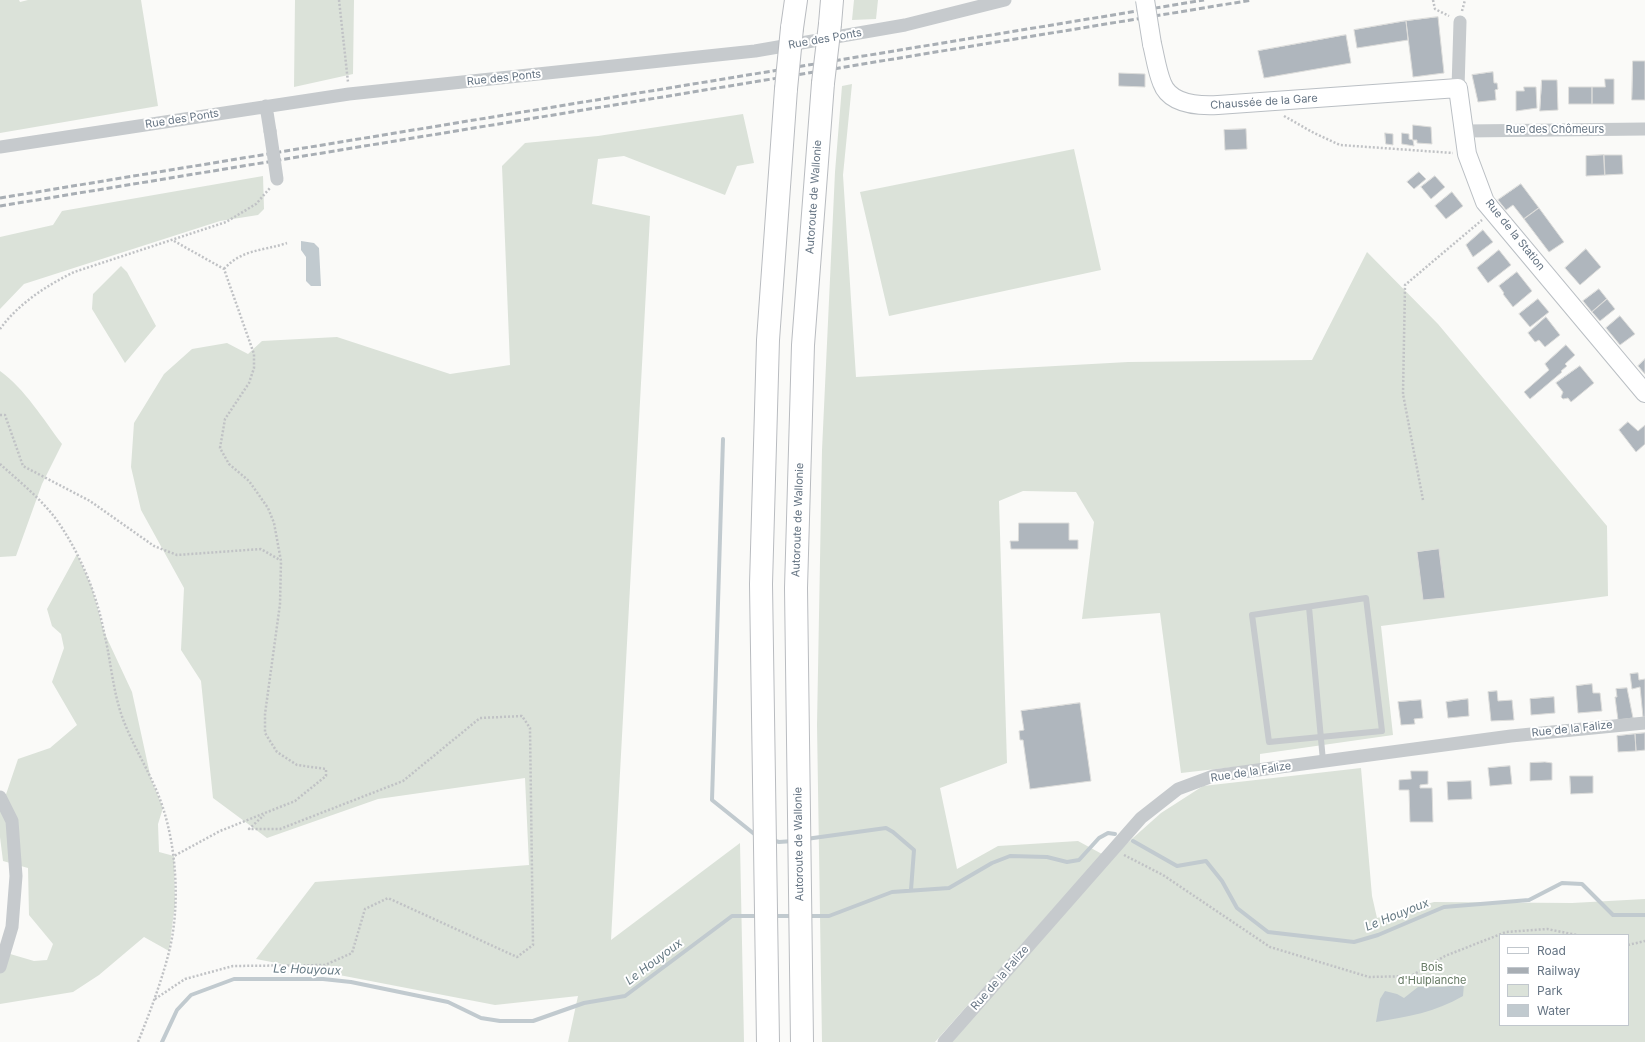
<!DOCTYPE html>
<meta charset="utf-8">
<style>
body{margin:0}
#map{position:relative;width:1645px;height:1042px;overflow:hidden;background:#fafaf8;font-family:Inter,sans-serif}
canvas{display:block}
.legend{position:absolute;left:1499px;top:934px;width:130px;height:92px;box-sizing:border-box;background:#fff;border:1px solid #c1c7cd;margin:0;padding:5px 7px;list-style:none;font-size:12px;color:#657483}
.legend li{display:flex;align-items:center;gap:8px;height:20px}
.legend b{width:20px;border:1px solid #c1c7cd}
</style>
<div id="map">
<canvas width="1645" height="1042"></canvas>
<ul class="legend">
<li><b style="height:5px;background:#fff"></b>Road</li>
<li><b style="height:5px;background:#a8aeb4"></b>Railway</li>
<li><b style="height:11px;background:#dbe2d9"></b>Park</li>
<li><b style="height:11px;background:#c1cacf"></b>Water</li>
</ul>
</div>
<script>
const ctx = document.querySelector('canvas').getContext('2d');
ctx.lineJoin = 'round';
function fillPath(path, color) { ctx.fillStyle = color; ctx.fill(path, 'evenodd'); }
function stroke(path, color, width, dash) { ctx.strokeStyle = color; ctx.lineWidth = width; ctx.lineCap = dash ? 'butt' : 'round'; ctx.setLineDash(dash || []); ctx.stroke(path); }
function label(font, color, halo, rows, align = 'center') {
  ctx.font = font + ' Inter,sans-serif'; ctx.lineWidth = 4; ctx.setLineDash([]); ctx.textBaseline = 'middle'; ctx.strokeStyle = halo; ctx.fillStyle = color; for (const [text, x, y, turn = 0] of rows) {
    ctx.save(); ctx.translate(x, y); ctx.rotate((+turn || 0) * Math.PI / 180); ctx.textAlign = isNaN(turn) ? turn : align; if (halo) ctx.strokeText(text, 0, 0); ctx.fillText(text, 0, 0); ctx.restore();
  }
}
fillPath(new Path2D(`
 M0,0H19L20,2L28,0H141L158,106L0,133Z
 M295,0H354L353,74L294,87Z
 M854,0H878L876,19L852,20Z
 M852,84L843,175L856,377L1128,362L1312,360L1367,252L1438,324L1607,526L1608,596L1381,626L1393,735L1260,754V764L1181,773L1160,613L1082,619L1094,522L1076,492L1023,491L999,501L1007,763L940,788L957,869L998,846L1078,841L1102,854L935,1042H822L817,725L822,450L835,172L842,86Z
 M743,114L754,163L737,166L725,195L624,156L598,159L592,204L650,216L611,940L740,843L744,1042H568L578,996L495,1005L256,959L315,882L529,865L525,778L378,799L267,838L213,798L201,681L181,650L184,588L141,510L131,467L134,423L164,374L192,349L227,343L248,354L262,341L337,337L450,374L510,365L502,166L525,143L598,136Z
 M1074,149L1101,270L889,316L860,192Z
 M263,176L264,209L258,215L220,221L24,284L0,309V237L53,225L62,211Z
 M121,266L127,272L156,326L125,363L92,309L93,294Z
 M0,371C25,389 43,419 62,444L42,484L16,556L0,557Z
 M77,554L92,588L104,632L132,692L151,779L163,808L158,824L159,852L174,856L175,904L169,951L144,937L99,975L73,992L0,1004V951L34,961L47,960L53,944L29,915L28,868L3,861L0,837V812L18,759L50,748L77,725L52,682L64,648L61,634L52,626L47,609Z
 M1361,768L1372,896L1377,918L1434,902L1572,903L1645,899V1042H952L1115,854L1161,813L1203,786ZM1500,935H1628V1025H1500Z`), '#dbe2d9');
fillPath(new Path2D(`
 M301,241L314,243L319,248L321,286H311L306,281V257L301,250Z
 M1464,984L1463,996C1436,1012 1407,1017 1376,1022L1380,999L1385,991L1397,994L1404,998L1418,987H1444Z`), '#c1cacf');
stroke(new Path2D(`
 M723,439L712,800L758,837
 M806,839L886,828L893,832L914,850L911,890
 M772,840L779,842L793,841
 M1133,841L1177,866L1206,861L1222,881L1237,908L1268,932L1354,942L1378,935L1444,907L1529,900L1562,883L1582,884L1613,915H1645
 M772,916H793
 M806,916H829L892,892L949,888L992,863L1010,856L1047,857L1067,862L1079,860L1099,838L1108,833L1115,834
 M162,1042L177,1010L191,995L234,979H323L351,982L448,1002L481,1018L500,1021H533L584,1003L625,996L732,916H759`), '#c1cacf', 4);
const building = new Path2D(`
 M1438,17L1444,73L1413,77L1406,21Z
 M1406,21L1408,40L1357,48L1354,30Z
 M1346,35L1351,63L1264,78L1258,51Z
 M1633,61H1645V100H1632Z
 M1493,72L1494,83H1497L1498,89L1495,90L1496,100L1478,102L1472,75Z
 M1119,73L1145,74V87L1119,86Z
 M1605,79H1614V104H1592V87H1605Z
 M1542,80H1557L1558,110L1540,111Z
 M1524,87H1536L1537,108L1516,111V91H1524Z
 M1569,87H1592V104H1569Z
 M1413,125L1431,127L1432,144L1417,143V140H1413Z
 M1246,129L1247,149L1225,150L1224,130Z
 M1385,133L1393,134V145L1386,144Z
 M1402,133L1409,134V139L1413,140L1414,146L1402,144Z
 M1604,155L1605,175L1586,176V156Z
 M1604,155H1622L1623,174L1605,175Z
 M1419,172L1426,179L1414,189L1407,182Z
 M1435,176L1445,187L1431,199L1421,187Z
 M1521,184L1539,208L1524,219L1513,205L1506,210L1498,200Z
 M1452,192L1463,206L1446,219L1435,206Z
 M1539,208L1564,242L1549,252L1524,219Z
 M1483,230L1493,242L1473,257L1466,245Z
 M1586,249L1601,267L1580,285L1565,268Z
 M1499,250L1511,265L1488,283L1477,268Z
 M1517,272L1532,291L1513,307L1503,294L1504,293L1499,286Z
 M1599,289L1607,299L1592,312L1583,301Z
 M1538,299L1549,312L1530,327L1519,314Z
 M1607,299L1615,309L1600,321L1592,312Z
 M1620,316L1635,334L1620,345L1606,328Z
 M1546,317L1560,335L1545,347L1539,340L1535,342L1528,333Z
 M1566,345L1575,355L1565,364L1567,366L1561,371L1562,372L1530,399L1524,392L1549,370L1545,364Z
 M1645,359V374L1638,366Z
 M1580,366L1594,383L1571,402L1568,398L1563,399L1561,397L1563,392L1556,383Z
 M1628,422L1638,431L1645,425V444L1636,452L1619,430Z
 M1019,523H1069V540H1078V549H1011L1010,541H1018Z
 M1439,549L1445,598L1423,600L1417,552Z
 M1638,673L1639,680L1645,679V717H1643L1640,687L1632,689L1630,674Z
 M1592,684L1593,693H1600L1602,711L1578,713L1576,686Z
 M1627,688L1633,718L1618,720L1615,697H1617L1616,689Z
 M1497,691L1498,701L1512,700L1514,720L1491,721L1488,692Z
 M1554,697L1555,713L1531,715L1530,699Z
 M1468,699L1469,716L1448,718L1446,702Z
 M1421,700L1423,718L1414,719L1415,724L1401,725L1398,702Z
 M1080,703L1091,781L1030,789L1023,740H1020L1019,731L1024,730L1021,711Z
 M1645,733V750L1636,751L1635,734Z
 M1635,734L1636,751L1618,752L1617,736Z
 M1545,762L1552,763V780L1530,781V763Z
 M1510,766L1512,784L1490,786L1488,768Z
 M1411,771H1428V784L1420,785V788H1432L1433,822H1410L1409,790H1399V780L1411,779Z
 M1570,776H1593V793L1571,794Z
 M1471,781L1472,799L1448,800L1447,782Z`);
fillPath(building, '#afb6bd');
stroke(building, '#dcdcda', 1);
const secondary = new Path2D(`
 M1152,44C1155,56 1157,71 1162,83C1170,105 1199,106 1218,105L1458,88L1467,154L1485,202L1645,393`);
const highway = new Path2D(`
 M830,24L832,0
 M792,28L796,0
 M768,1042L761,584L768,340L786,89
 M802,1042L796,588L803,345L823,83`);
stroke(secondary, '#babfc4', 20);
stroke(highway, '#b9bcc0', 24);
stroke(new Path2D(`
 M339,0L348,82
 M1433,0L1435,9L1449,16
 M1462,11L1465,0
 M1284,116L1314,133L1340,145L1453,153
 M174,241L224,269L254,354V368L249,383L225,419L220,448L229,464L249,481L268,508L274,523L281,561L280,604L265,714V733L277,752L297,765L326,769V776L295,801L220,831L174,856
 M224,269C242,249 263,251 287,243
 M0,329C19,303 46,286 74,272L226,222L256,204L270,188
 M0,415H5L23,466L90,501L154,546L177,555L261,549L280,560
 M0,464C19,481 41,499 56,519C80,553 96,592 104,632C110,657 112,682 119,707C129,742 152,773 163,808C177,851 180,908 169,952C161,983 150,1012 138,1042
 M1423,500L1403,394L1405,285L1482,220
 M1124,855L1163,875L1270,947L1369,977L1411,976L1445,956L1506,932L1547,929L1577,935
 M1628,945L1645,941
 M155,999L185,979L233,966L325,965L352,953L365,909L388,898L517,957L533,945L530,728L522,716L480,718L403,781L280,829H249L264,815`), '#c0c2c5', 2.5, [2, 2]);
stroke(new Path2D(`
 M1366,598L1382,731L1269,742L1252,615Z
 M1309,607L1323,761`), '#c6cacd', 6);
stroke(new Path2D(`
 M1458,88L1460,22
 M266,106L270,131
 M1465,131L1645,129
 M0,147L349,94L755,51L905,25L1005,0
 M0,797L12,821L16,876L12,927L0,967
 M944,1042L1141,818L1178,789L1213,776L1511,736L1645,723`), '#c6cacd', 13);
stroke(secondary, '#fff', 18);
stroke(highway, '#fff', 22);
stroke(new Path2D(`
 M0,198L1204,0
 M0,206L1252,0`), '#a8aeb4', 3, [6, 3]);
const secondaryBridge = new Path2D(`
 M1145,0L1152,44`);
const highwayBridge = new Path2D(`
 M823,83L830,24
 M786,89L792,28`);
stroke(secondaryBridge, '#babfc4', 20, []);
stroke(highwayBridge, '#b9bcc0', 24, []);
stroke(new Path2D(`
 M270,131L277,179`), '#c6cacd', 13);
stroke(secondaryBridge, '#fff', 18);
stroke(highwayBridge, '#fff', 22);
label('11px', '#657483', '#fff', [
 ["Rue des Ponts",825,39,-10],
 ["Rue des Ponts",504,78,-6],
 ["Chaussée de la Gare",1264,102,-4],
 ["Rue des Ponts",182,119,-9],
 ["Rue des Chômeurs",1555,130],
 ["Autoroute de Wallonie",814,197,-86],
 ["Rue de la Station",1515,235,51],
 ["Autoroute de Wallonie",798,520,-88],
 ["Rue de la Falize",1572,729,-6],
 ["Rue de la Falize",1251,772,-9],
 ["Autoroute de Wallonie",799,844,-91],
 ["Rue de la Falize",1000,978,-49]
]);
label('11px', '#667a64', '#fff', [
 ["Bois",1432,968],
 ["d'Hulplanche",1432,981]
]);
label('italic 12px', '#657983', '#fff', [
 ["Le Houyoux",1397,915,-22],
 ["Le Houyoux",654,962,-37],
 ["Le Houyoux",307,970,2]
]);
</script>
